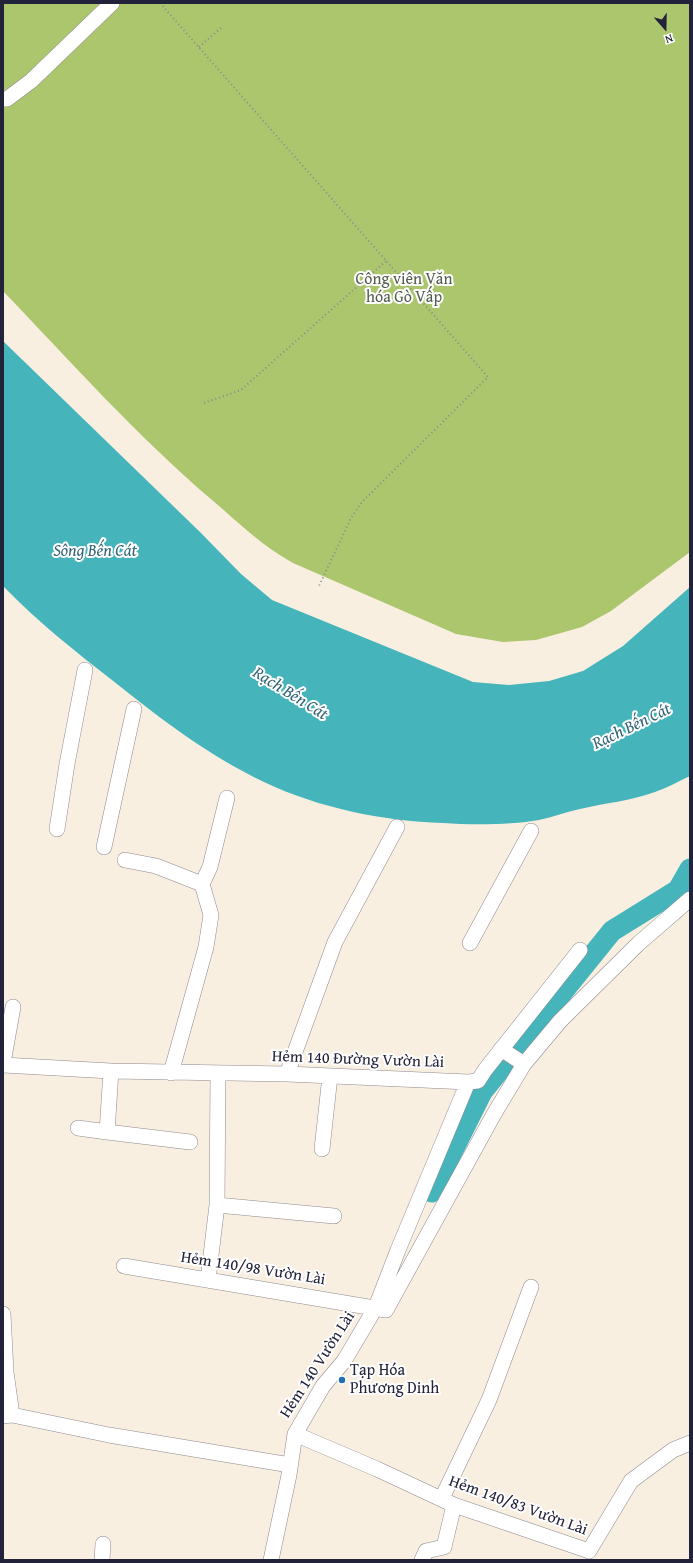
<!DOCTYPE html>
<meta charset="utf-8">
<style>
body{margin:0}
#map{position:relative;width:693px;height:1563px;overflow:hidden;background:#f9efe1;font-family:"Gentium Book Plus",serif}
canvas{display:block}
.frame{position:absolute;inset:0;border:4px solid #22223b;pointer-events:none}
.north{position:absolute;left:645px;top:8px;width:40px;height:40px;-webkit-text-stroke:3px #fff;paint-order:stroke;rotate:160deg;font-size:11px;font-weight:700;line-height:16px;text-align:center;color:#22223b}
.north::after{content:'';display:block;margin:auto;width:14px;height:18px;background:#22223b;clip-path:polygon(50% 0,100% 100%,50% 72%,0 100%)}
</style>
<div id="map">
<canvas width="693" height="1563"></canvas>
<div class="frame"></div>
<div class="north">N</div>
</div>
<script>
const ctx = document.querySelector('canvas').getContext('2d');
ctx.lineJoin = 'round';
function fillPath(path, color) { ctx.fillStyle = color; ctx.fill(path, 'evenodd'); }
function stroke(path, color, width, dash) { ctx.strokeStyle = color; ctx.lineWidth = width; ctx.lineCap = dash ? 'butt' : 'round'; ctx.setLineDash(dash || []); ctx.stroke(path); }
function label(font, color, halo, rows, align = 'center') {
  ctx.font = font + ' "Gentium Book Plus",serif'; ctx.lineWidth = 4; ctx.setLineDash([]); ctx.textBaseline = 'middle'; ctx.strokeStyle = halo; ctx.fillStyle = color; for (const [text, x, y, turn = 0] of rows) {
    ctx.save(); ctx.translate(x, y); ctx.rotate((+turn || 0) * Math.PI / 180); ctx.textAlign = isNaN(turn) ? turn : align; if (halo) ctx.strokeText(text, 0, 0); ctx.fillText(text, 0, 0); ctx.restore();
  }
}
fillPath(new Path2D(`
 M3,3H690V552L611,611L582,627L536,640L503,642L456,634L293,563C262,546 239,523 212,500C137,436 71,362 3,291Z`), '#abc66c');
fillPath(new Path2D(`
 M3,341L201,533L241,574L272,600L473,682L509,685L549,681L583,671L623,646L690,587V776C679,781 667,788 655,792C631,801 605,803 580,809C566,812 553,817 539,820C512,825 471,825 443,823C382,821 319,808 264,782C211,757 162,720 117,684C77,653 38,622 3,586Z`), '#45b5bb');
stroke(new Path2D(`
 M432,1192L482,1092L612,931L678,890L690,869`), '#45b5bb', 21);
const minor = new Path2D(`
 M3,99H7L31,81L112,3
 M57,829L67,764L85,670
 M104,847L134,709
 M125,860L156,866L202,884
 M470,943L531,831
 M501,1049L524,1064
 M3,1063L13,1007
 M3,1065L111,1071L287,1074L468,1082L398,1250L376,1307L344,1361L323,1386L295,1434L289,1475L271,1560
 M111,1071L107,1132L190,1142
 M171,1073L206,947L211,915L202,884L210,867L227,798
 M287,1074L335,942L397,827
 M468,1082L478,1081L485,1070L580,950
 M78,1128L107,1132
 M322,1149L330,1076
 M217,1205L334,1216
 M124,1266L386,1310L494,1114L524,1064L560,1021L638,944L690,899
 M208,1280L217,1205L218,1073
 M3,1314L6,1372L12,1415
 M3,1416L12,1415L109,1435L290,1465
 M295,1434L377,1469L454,1505L589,1551L631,1481L673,1450L690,1443
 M442,1498L489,1400L531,1287
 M102,1560L103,1544
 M422,1560L426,1551L444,1547L454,1505`);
stroke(minor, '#8e888e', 16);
stroke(new Path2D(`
 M160,3L488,377L362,502L351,518L319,586
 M199,47L222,27
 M204,403L241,390L386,261`), '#8e888e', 2, [1, 3]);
stroke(minor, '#fff', 15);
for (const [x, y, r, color] of [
 [342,1380,4,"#1f6fb2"]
]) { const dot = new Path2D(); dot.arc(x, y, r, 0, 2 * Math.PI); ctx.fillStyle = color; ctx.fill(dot); stroke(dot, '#fff', 1.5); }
label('16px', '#525b4c', '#fff', [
 ["Công viên Văn",404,280],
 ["hóa Gò Vấp",404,298]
]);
label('16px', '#22223b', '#fff', [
 ["Hẻm 140 Đường Vườn Lài",358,1060,2],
 ["Hẻm 140/98 Vườn Lài",253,1269,9],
 ["Hẻm 140 Vườn Lài",318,1365,-57],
 ["Hẻm 140/83 Vườn Lài",518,1506,20]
]);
label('16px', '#22223b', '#fff', [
 ["Tạp Hóa",350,1371],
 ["Phương Dinh",350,1389]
], 'left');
label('italic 17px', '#326475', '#fff', [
 ["Sông Bến Cát",95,552],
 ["Rạch Bến Cát",290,694,32],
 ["Rạch Bến Cát",632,727,-26]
]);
</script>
